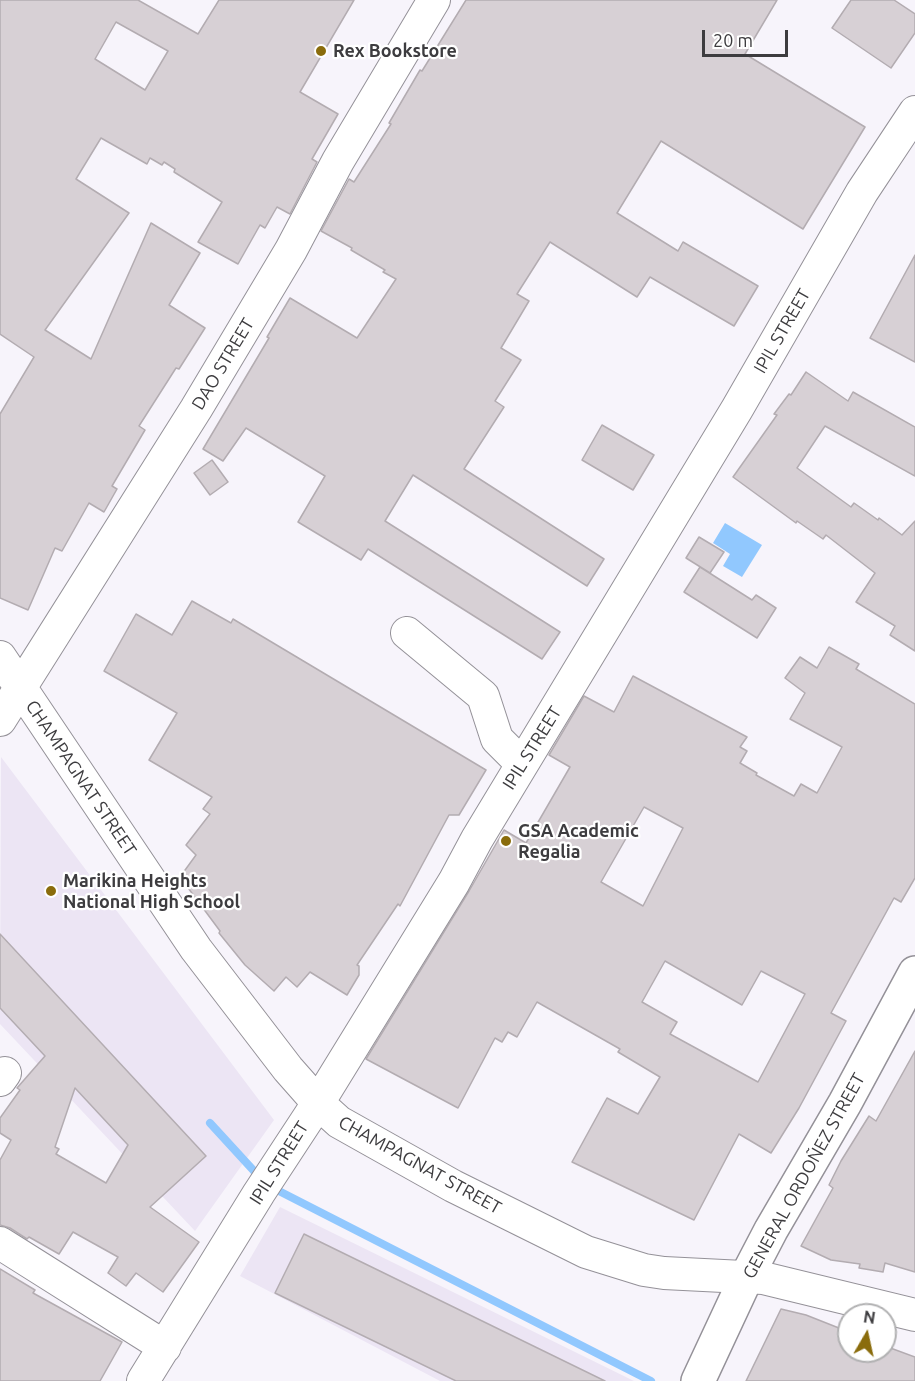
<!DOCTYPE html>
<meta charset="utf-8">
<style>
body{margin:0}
#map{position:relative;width:915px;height:1381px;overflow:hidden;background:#f7f4fb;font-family:Ubuntu,sans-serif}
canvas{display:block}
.north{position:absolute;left:837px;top:1303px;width:60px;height:60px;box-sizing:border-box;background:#fff;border:2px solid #b1b1b2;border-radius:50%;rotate:9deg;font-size:16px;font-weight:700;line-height:24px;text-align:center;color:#3d3c3f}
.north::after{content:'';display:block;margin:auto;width:21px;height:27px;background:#8a6c0c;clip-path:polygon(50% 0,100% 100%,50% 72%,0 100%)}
.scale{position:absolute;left:702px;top:30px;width:86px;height:27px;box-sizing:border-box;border:3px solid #3d3c3f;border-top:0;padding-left:8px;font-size:18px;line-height:21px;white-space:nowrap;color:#3d3c3f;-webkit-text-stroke:4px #fff;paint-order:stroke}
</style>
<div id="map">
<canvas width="915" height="1381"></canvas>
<div class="north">N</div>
<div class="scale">20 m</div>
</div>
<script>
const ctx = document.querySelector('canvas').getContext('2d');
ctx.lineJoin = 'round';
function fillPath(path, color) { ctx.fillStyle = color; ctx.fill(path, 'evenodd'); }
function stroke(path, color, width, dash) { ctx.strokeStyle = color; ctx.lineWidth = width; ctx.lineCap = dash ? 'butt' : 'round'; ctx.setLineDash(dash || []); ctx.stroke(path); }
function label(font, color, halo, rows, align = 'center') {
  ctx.font = font + ' Ubuntu,sans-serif'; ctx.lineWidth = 4.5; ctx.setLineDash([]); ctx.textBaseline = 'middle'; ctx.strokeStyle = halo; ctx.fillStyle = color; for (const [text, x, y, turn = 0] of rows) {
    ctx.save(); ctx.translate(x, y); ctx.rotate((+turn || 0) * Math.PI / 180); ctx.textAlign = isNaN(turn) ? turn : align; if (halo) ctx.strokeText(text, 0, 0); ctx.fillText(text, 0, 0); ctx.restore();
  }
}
fillPath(new Path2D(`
 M1,757L274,1120L195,1231L0,1024Z
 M280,1207L634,1381H440L240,1276Z`), '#ece5f4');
fillPath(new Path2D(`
 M725,523L762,545L742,577L723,566L730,554L713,543Z`), '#91c8fe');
stroke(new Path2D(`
 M210,1123L254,1171
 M275,1189L651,1381`), '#91c8fe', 8);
const building = new Path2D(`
 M0,0H138L198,34L219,0H354L300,92L338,114L312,159L317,162L290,214L277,207L265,228L260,225L238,264L198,242L222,202L174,172L175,169L164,162L162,165L150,158L147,164L101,138L76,179L129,213L45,330L91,359L151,223L200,253L169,305L205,328L179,369L176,368L139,426L145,430L112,486L117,489L104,512L89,503L62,551L55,548L28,610L0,598V414L34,357L0,334ZM116,22L168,51L145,90L95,59Z
 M466,0H777L745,54L865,127L803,229L661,141L617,213L678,251L683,242L758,286L734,326L650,277L637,297L550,242L517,294L529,301L501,348L521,360L495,401L504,407L464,469L604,559L587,586L413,475L385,521L560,632L542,659L368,549L361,560L298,522L325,476L246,428L223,461L203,449L269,338L267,337L290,298L357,338L396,279L383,272L385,270L351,250L352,248L321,231L349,179L354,182L391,124L389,123L420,70L422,71Z
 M851,0H894L915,14V33L891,68L832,28Z
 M915,255V362L870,338Z
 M806,372L848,401L853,392L915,427V476L825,426L797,468L851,507L854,503L878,520L879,518L902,535L915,521V651L890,635L895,626L856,602L875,573L826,535L823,539L797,521L796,523L733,477L777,415L774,414L789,394L791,395Z
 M602,425L654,455L633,490L582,460Z
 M212,460L228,482L210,495L194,473Z
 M699,537L724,552L710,573L686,558Z
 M700,567L752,600L756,595L776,608L757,638L684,592Z
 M192,601L231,623L233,619L486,770L459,815H449L400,906L398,904L357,965L359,966V975L347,995L310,972L297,987L286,977L274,991L245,965L219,933L220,931L180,877L196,855L186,845L210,814L203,809L212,797L149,760L177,713L104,671L136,614L172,635Z
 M829,647L859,664L856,669L915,704V878L901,902L894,898L831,1013L846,1021L799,1108L771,1153L739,1134L694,1220L572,1162L607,1098L638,1114L660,1077L618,1052L620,1049L537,1002L517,1037L508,1032L502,1042L495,1038L458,1108L366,1059L469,891L504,830L526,843L570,767L549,755L584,696L614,712L633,676L747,737L740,747L747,751L740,763L757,773L756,775L794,796L801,784L817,793L842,747L790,719L805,693L785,678L800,657L817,668ZM644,807L683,828L643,906L601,882ZM665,961L742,1005L761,971L805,994L758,1082L670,1034L677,1022L642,1002Z
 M0,934L206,1156L150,1207L199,1242L163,1292L136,1273L126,1286L108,1273L118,1257L73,1232L59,1254L29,1237L27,1239L10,1228L0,1225V1160L11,1140L0,1133V1118L20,1090L17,1088L45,1056L0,1008ZM75,1088L128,1145L106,1183L56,1154L59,1149L55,1147Z
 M915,1051V1272L885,1263L883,1272L859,1268L860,1264L831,1260L801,1246L833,1188L829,1185L841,1161L869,1116L876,1121Z
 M304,1234L605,1381H456L275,1293Z
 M0,1269L35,1290L33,1293L122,1342L100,1381H0Z
 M781,1309L806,1315L849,1332V1351H885V1346L915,1357V1381H746Z`);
fillPath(building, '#d7d0d5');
stroke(building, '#b3acb1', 1.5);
const minor = new Path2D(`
 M407,633L483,696L497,739L522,764
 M0,657L196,949L288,1069L318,1103L339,1122L453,1186L586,1252L644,1270L664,1273L763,1278L915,1315
 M0,720L196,409L291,250L338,161L434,0
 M0,1080L5,1073
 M0,1243L165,1347
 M143,1381L259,1193L318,1103L454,882L477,839L737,409L862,192L915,112`);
const major = new Path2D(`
 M698,1381L747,1276L771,1230L845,1103L915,973`);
stroke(minor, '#949198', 34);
stroke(major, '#949198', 36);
stroke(minor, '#fff', 32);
stroke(major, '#fff', 33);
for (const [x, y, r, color] of [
 [321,51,6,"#8a6c0c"],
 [506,841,6,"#8a6c0c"],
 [51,891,6,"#8a6c0c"]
]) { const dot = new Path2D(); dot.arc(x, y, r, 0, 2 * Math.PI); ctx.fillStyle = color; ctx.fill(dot); stroke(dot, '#fff', 2); }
label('bold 18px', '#3d3c3f', '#fff', [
 ["Rex Bookstore",333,51],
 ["GSA Academic",518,831],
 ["Regalia",518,852],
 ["Marikina Heights",63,881],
 ["National High School",63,902]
], 'left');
label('18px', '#3d3c3f', '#fff', [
 ["IPIL STREET",782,331,-60],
 ["DAO STREET",223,364,-59],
 ["IPIL STREET",532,748,-58],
 ["CHAMPAGNAT STREET",81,778,56],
 ["IPIL STREET",279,1163,-58],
 ["CHAMPAGNAT STREET",420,1165,29],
 ["GENERAL ORDOÑEZ STREET",804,1176,-61]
]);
</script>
